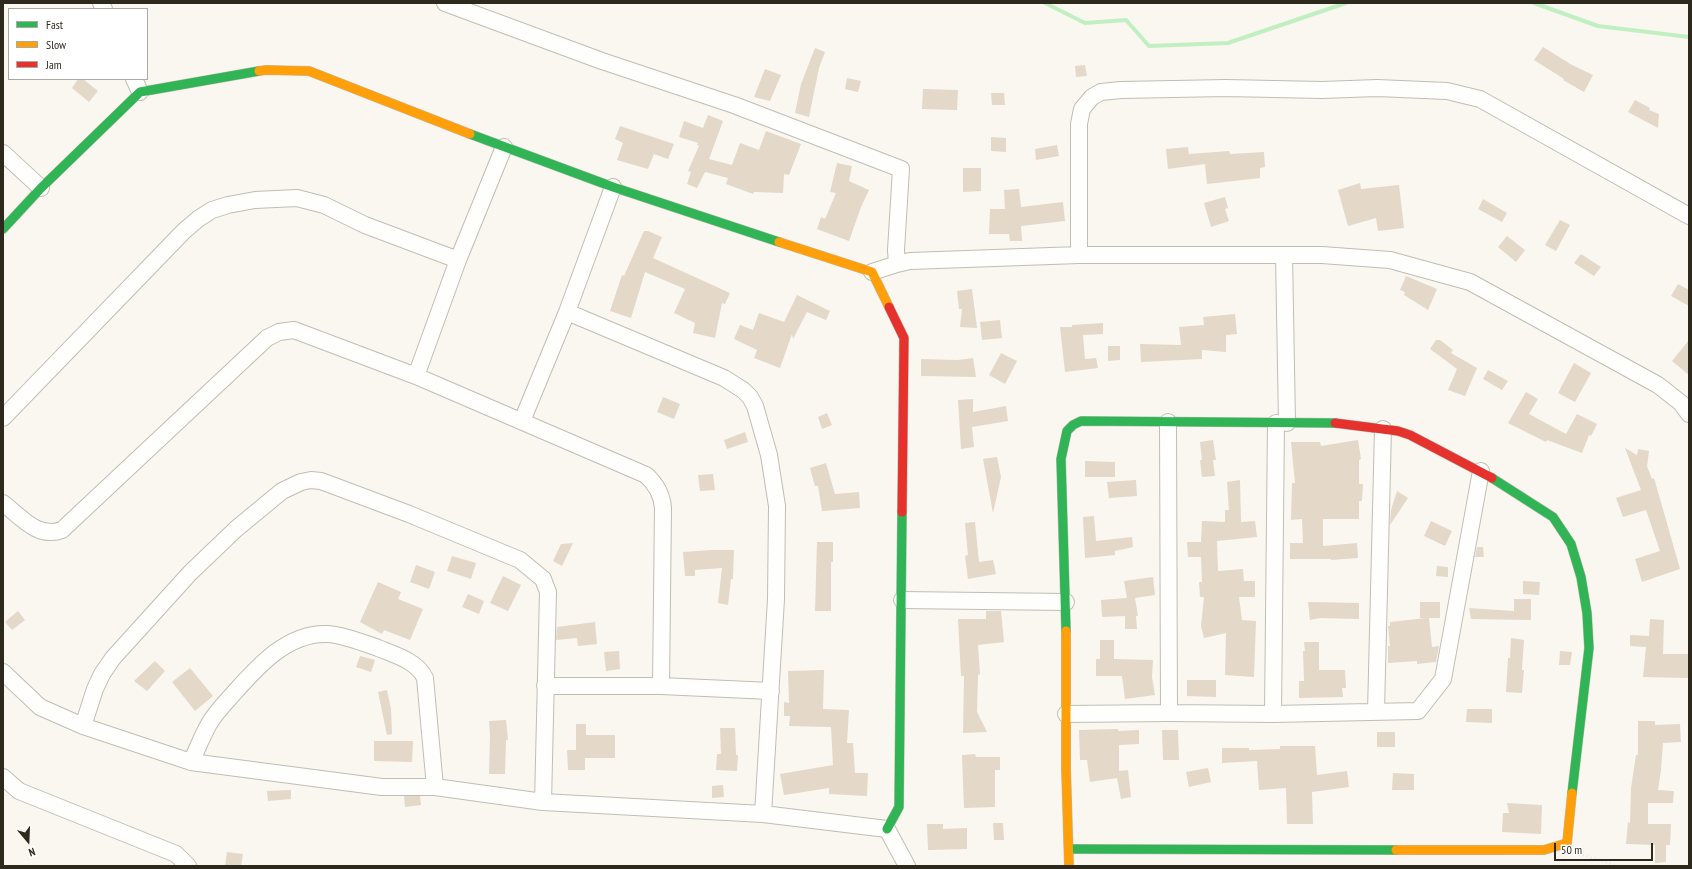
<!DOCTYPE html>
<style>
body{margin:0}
#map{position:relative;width:1692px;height:869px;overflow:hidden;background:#f9f7f0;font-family:"PT Sans Narrow",sans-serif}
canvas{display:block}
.frame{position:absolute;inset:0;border:4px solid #2d291c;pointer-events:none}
.legend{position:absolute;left:8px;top:8px;width:140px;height:72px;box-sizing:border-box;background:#fff;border:1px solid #aba9a4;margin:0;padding:5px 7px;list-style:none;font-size:12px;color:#2d291c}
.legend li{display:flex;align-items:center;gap:8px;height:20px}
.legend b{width:20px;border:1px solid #aba9a4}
.north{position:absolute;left:8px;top:821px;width:40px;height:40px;-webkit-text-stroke:3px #fff;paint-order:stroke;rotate:161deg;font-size:11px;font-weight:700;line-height:16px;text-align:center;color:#2d291c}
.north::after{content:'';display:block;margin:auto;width:14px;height:18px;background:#2d291c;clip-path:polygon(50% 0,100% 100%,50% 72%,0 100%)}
.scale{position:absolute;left:1554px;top:843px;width:99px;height:18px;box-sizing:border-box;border:2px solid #2d291c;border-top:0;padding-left:5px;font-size:12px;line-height:14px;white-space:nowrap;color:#2d291c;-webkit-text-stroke:3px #fff;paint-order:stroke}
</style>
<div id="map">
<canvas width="1692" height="869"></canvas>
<div class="frame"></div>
<ul class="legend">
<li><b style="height:5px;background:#30b455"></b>Fast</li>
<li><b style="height:5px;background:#ff9f0a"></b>Slow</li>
<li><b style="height:5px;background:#e5322d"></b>Jam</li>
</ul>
<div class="north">N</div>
<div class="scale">50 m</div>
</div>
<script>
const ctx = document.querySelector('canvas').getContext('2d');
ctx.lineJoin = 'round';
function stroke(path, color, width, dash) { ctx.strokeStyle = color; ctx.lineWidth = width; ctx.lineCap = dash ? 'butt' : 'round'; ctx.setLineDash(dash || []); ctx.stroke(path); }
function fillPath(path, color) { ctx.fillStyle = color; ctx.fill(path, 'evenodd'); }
stroke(new Path2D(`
 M1045,3L1085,23L1126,20L1149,46L1228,43L1346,3
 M1534,3L1598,26L1689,37`), '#c2efc2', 4);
fillPath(new Path2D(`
 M1543,47L1572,65L1593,75L1584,92L1563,80L1564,79L1534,60Z
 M815,48L825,52L819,68L809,117L795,113L801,84Z
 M1085,65L1087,76L1076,77L1075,66Z
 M765,69L781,75L770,101L754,97Z
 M847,78L861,81L858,92L845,89Z
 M78,79H83L98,91L89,102L72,88Z
 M923,89L958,90L957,110L922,109Z
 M991,93H1004L1005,105H992Z
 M1635,100L1650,108L1649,110L1659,114L1658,128L1628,112Z
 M708,115L723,121L709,159L732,165L740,143L759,150L766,131L801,144L789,175L784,174L783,193L754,192L753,194L726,184L728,178L705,172L697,188L687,184L691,172L688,171L699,146L697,145L698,143L679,137L684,121L703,128Z
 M620,126L674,144L668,159L654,154L648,169L617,160L623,143L615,139Z
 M991,137L1006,138V152L991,151Z
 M1057,145L1059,156L1036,160L1035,149Z
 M1188,147L1189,154L1229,151L1230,154L1264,152L1265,167L1260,168V178L1207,184L1205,164L1168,169L1166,149Z
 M837,163L852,166L849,181L869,190L861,207L849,241L817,229L821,217L825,219L836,193L830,192Z
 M963,168H981V191L963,192Z
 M1360,183L1361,189L1399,185L1404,228L1378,231L1376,218L1348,226L1338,190Z
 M1019,189L1021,207L1063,202L1065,221L1021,226L1022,241H1010L1009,234H989L990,209H1005L1004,190Z
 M1225,197L1228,208L1225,209L1229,221L1211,227L1204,203Z
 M1483,199L1507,213L1502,222L1478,209Z
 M1560,220L1570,225L1556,251L1545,245Z
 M644,231H648L662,237L653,258L730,293L725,304L722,303L715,338L693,333L695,323L674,313L685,289L645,272L631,318L610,311L622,275L624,276Z
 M1507,236L1525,250L1516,262L1498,247Z
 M1581,254L1601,267L1594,276L1574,263Z
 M1406,276L1437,289L1428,310L1404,295L1405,292L1400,290Z
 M1678,284L1689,290V306L1671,296Z
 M972,289L977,328L960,327L962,309H959L957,291Z
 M797,295L830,311L826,320L807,312L793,339L792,334L780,368L754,358L757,350L734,339L740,325L753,330L759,313L784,322Z
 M1235,314L1237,334L1226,335V352L1202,350V359L1141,362L1140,344L1181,345L1179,327L1204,325L1203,317Z
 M1000,320L1002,338L982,340L980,322Z
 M1103,323V334L1083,335L1085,359L1096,358L1098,368L1065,372L1060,327H1072V325Z
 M1436,340H1440L1453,350L1451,353L1477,368L1465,396L1448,390L1457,369L1430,349Z
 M1689,340V375L1672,361Z
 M1108,346H1120V360L1108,361Z
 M1001,353L1017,361L1005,384L989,375Z
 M973,358L976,377L921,376V359L958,360Z
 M1574,363L1591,373L1575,402L1558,393Z
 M1488,370L1508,381L1502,390L1483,379Z
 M1526,392L1538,399L1529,414L1566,434L1577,414L1597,424L1591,436L1589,435L1582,453L1547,440L1546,442L1508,423Z
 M663,397L680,404L674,419L657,412Z
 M973,399V412L1006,406L1008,421L972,427L974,447L961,449L958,400Z
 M827,413L832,425L822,429L818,417Z
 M745,432L748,442L727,449L724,440Z
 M1213,440L1216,460H1213L1215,476L1202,477L1200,460H1202L1200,442Z
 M1358,440L1361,459L1359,460V484H1363L1362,501H1359V519H1323V546L1357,543L1358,558L1331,560V559H1290V543H1303L1302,519L1291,520L1292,483H1295L1291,442H1320L1321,446Z
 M1625,448L1637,455L1638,449L1649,451L1647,466L1652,479L1654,478L1680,569L1642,582L1635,559L1660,551L1646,510L1623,517L1616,498L1641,490Z
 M997,457L1001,477L993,513L983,459Z
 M1085,461L1115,462V477H1085Z
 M826,463L835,494L859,492L860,508L822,511L818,486H815L810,468Z
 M713,474L715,490L700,491L698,475Z
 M1136,480L1137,496L1109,498L1107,482Z
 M1240,480L1241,522L1255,521L1257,537L1217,541L1218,571L1243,569L1244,581H1255V597H1239L1242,620L1256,621L1254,677L1225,675L1226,633L1204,638L1201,626L1204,597H1200L1199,582H1202L1201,557H1188L1187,542H1201L1202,521L1225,522V510H1229L1227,482Z
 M1397,491L1408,498L1390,525L1391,510Z
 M1094,516L1096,541L1132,537L1133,547L1115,551V555L1085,558L1083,517Z
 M1431,521L1452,531L1445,546L1424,536Z
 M975,522L979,562L993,560L996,574L968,579L965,556L968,555L965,523Z
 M817,542H833V562H831V611H815Z
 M573,543L562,566L553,561L561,544Z
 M1477,547H1483L1484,557H1475Z
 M712,550H734L733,579H731L728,605L718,603L722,568L695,570V576H685L683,552Z
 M452,556L476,563L471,579L447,571Z
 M416,565L435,572L429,589L410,582Z
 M1437,566L1448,567V577L1436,576Z
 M503,576L521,585L508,611L490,603Z
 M1153,577L1155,595L1135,598L1138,616H1136L1137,629H1125V616L1102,617L1101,600L1127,598L1124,581Z
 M1523,581L1540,582L1539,595L1523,594Z
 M378,582L401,592L398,599L423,609L410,640L384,630L382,634L360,622Z
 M468,594L484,601L479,614L462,607Z
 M1514,599H1531V620L1471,619L1469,608L1514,611Z
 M1308,602L1359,603V619L1320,618L1310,620Z
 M1420,602H1440V618H1429L1432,647L1439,646L1436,662L1417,664V661L1388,663V646H1390L1388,626H1390V622L1426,618H1420Z
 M18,611L25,620L12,630L5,622Z
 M986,611H1001L1004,642L978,645L980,674L978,675L977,712L987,732L963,733L964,676H961L958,619H986Z
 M1650,619L1664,620L1663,654H1688V678L1643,677L1646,647L1630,646V635L1649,636Z
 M595,622L597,644L578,646L577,638L556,640L557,627Z
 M1511,638L1524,640L1522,670H1524L1522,693L1506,692L1508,658H1510Z
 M1100,640H1114V659L1153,660L1152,677L1155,695L1125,699L1122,676H1096V659H1100Z
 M1304,642H1319V670H1345L1346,688H1342L1343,697L1299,698V681H1304L1303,651H1305Z
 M619,651L620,669L606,671L604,652Z
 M1560,651L1572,652L1570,665H1559Z
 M360,656L375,660L371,672L356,667Z
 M155,661L165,671L147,691L134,681Z
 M190,668L213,696L195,711L172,682Z
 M824,670L823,709L849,710L847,743H853L855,773H868L867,796L829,794V788L784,795L780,774L833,765L831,727L789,726L790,716H784V702L789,703L788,671Z
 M1187,680H1216V697L1187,696Z
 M387,690L391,709L392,734L387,735L378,692Z
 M1467,709H1492V723L1466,722Z
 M506,720L508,740H506L505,774H489L490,735L489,721Z
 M1638,721H1655V725L1680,724L1681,742L1663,743L1661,770L1658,790L1674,791L1673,803H1648V824H1671L1670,845H1666V862L1655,863V845L1626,844L1628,822L1630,823L1631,788L1636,755H1638Z
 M576,724H586V735H615V758H585V770H568L567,750H576Z
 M720,728H735L736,755H738L737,771L716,770L717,754H721Z
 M1118,729V731L1139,730V744L1119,745V771L1128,770L1131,797L1121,799L1117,778L1090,782L1087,760H1080L1079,730Z
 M1162,730H1178L1179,760H1163Z
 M1377,732H1395V747H1377Z
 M374,741H413L412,762L374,761Z
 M1280,746H1315L1317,775L1347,771L1349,787L1312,792L1313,824H1287L1286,788L1259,790L1257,761L1222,763V748H1249V750L1280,749Z
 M975,754L976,757H1000V770H995V807L964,808L962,755Z
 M1208,768L1211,782L1189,787L1186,772Z
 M1393,773L1414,774V790H1392Z
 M723,785L724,797L712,798V786Z
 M291,790V799L268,801L267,791Z
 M404,796H420L421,805L405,807Z
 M1507,803L1542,805L1541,834L1502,832L1503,813H1509Z
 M993,823H1003L1004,840H994Z
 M927,824H943V829L967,828V849L928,850Z
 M227,852L243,854L241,866H225Z`), '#e4d8c8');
const street = new Path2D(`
 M101,3L104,9
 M445,3L602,61L734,105L901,169L896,250L897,264
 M134,79L140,92
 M3,153L41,188
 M1079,255V124L1082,109L1092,97L1101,92L1121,90L1226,88L1322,90L1377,88L1447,91L1480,99L1689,216
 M1284,255L1287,423
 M872,272L897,264L910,261L1079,255H1322L1390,260L1470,282L1658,385L1681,403L1689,414
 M567,312L724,378L743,390L750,397L755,406L769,455L777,506L776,599L763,814
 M416,376L458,260L504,147
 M3,418L184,231L198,219L212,210L228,205L255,200L297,198L324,205L365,225L458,260
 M522,421L567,312L613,187
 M1168,422L1169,713
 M3,503C21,517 38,539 62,530L267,338L279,332L294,330L416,376L646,475C656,484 662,494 663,508L661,686
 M902,600L1066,602
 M3,672L40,707L83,726L191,762L382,787H435L543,802L763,814L887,829L907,866
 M545,686H661L771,691
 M1376,712L1383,429
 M1066,714L1169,713L1273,714L1418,711L1443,679L1481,471
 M1273,714L1276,423
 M83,726L95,689L102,674L113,658L190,573L236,529L282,491L301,482L311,480L321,481L409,514L520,560L543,579L548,592L543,802
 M191,762C197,750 202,736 209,724C215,713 225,703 234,693C258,666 288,632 328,634C343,635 364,643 378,648C395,655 417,661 425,678L435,787
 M3,777L19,791L176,854L188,866`);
const fast = new Path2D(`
 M470,134L613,187L779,242
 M3,229L41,188L140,92L259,71
 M1492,478L1553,517L1571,544L1581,577L1587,613L1589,648L1572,793
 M1066,631L1061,459L1067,431L1073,425L1081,421L1335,423
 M887,829L899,807L902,512
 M1070,849L1396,850`);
const slow = new Path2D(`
 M259,71L266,70L309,71L470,134
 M779,242L872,272L889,307
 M1066,631V768L1069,866
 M1396,850H1544L1567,843L1572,793`);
const jam = new Path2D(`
 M889,307L904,338L902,512
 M1335,423L1398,431L1410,435L1492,478`);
stroke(street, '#c0bdb4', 18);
stroke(fast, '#c0bdb4', 10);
stroke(slow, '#c0bdb4', 10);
stroke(jam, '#c0bdb4', 10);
stroke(new Path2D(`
 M1579,854L1618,866`), '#e5e4e2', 2.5, [1, 3]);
stroke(street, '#fefefd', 16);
stroke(fast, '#30b455', 9);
stroke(slow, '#ff9f0a', 9);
stroke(jam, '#e5322d', 9);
</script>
